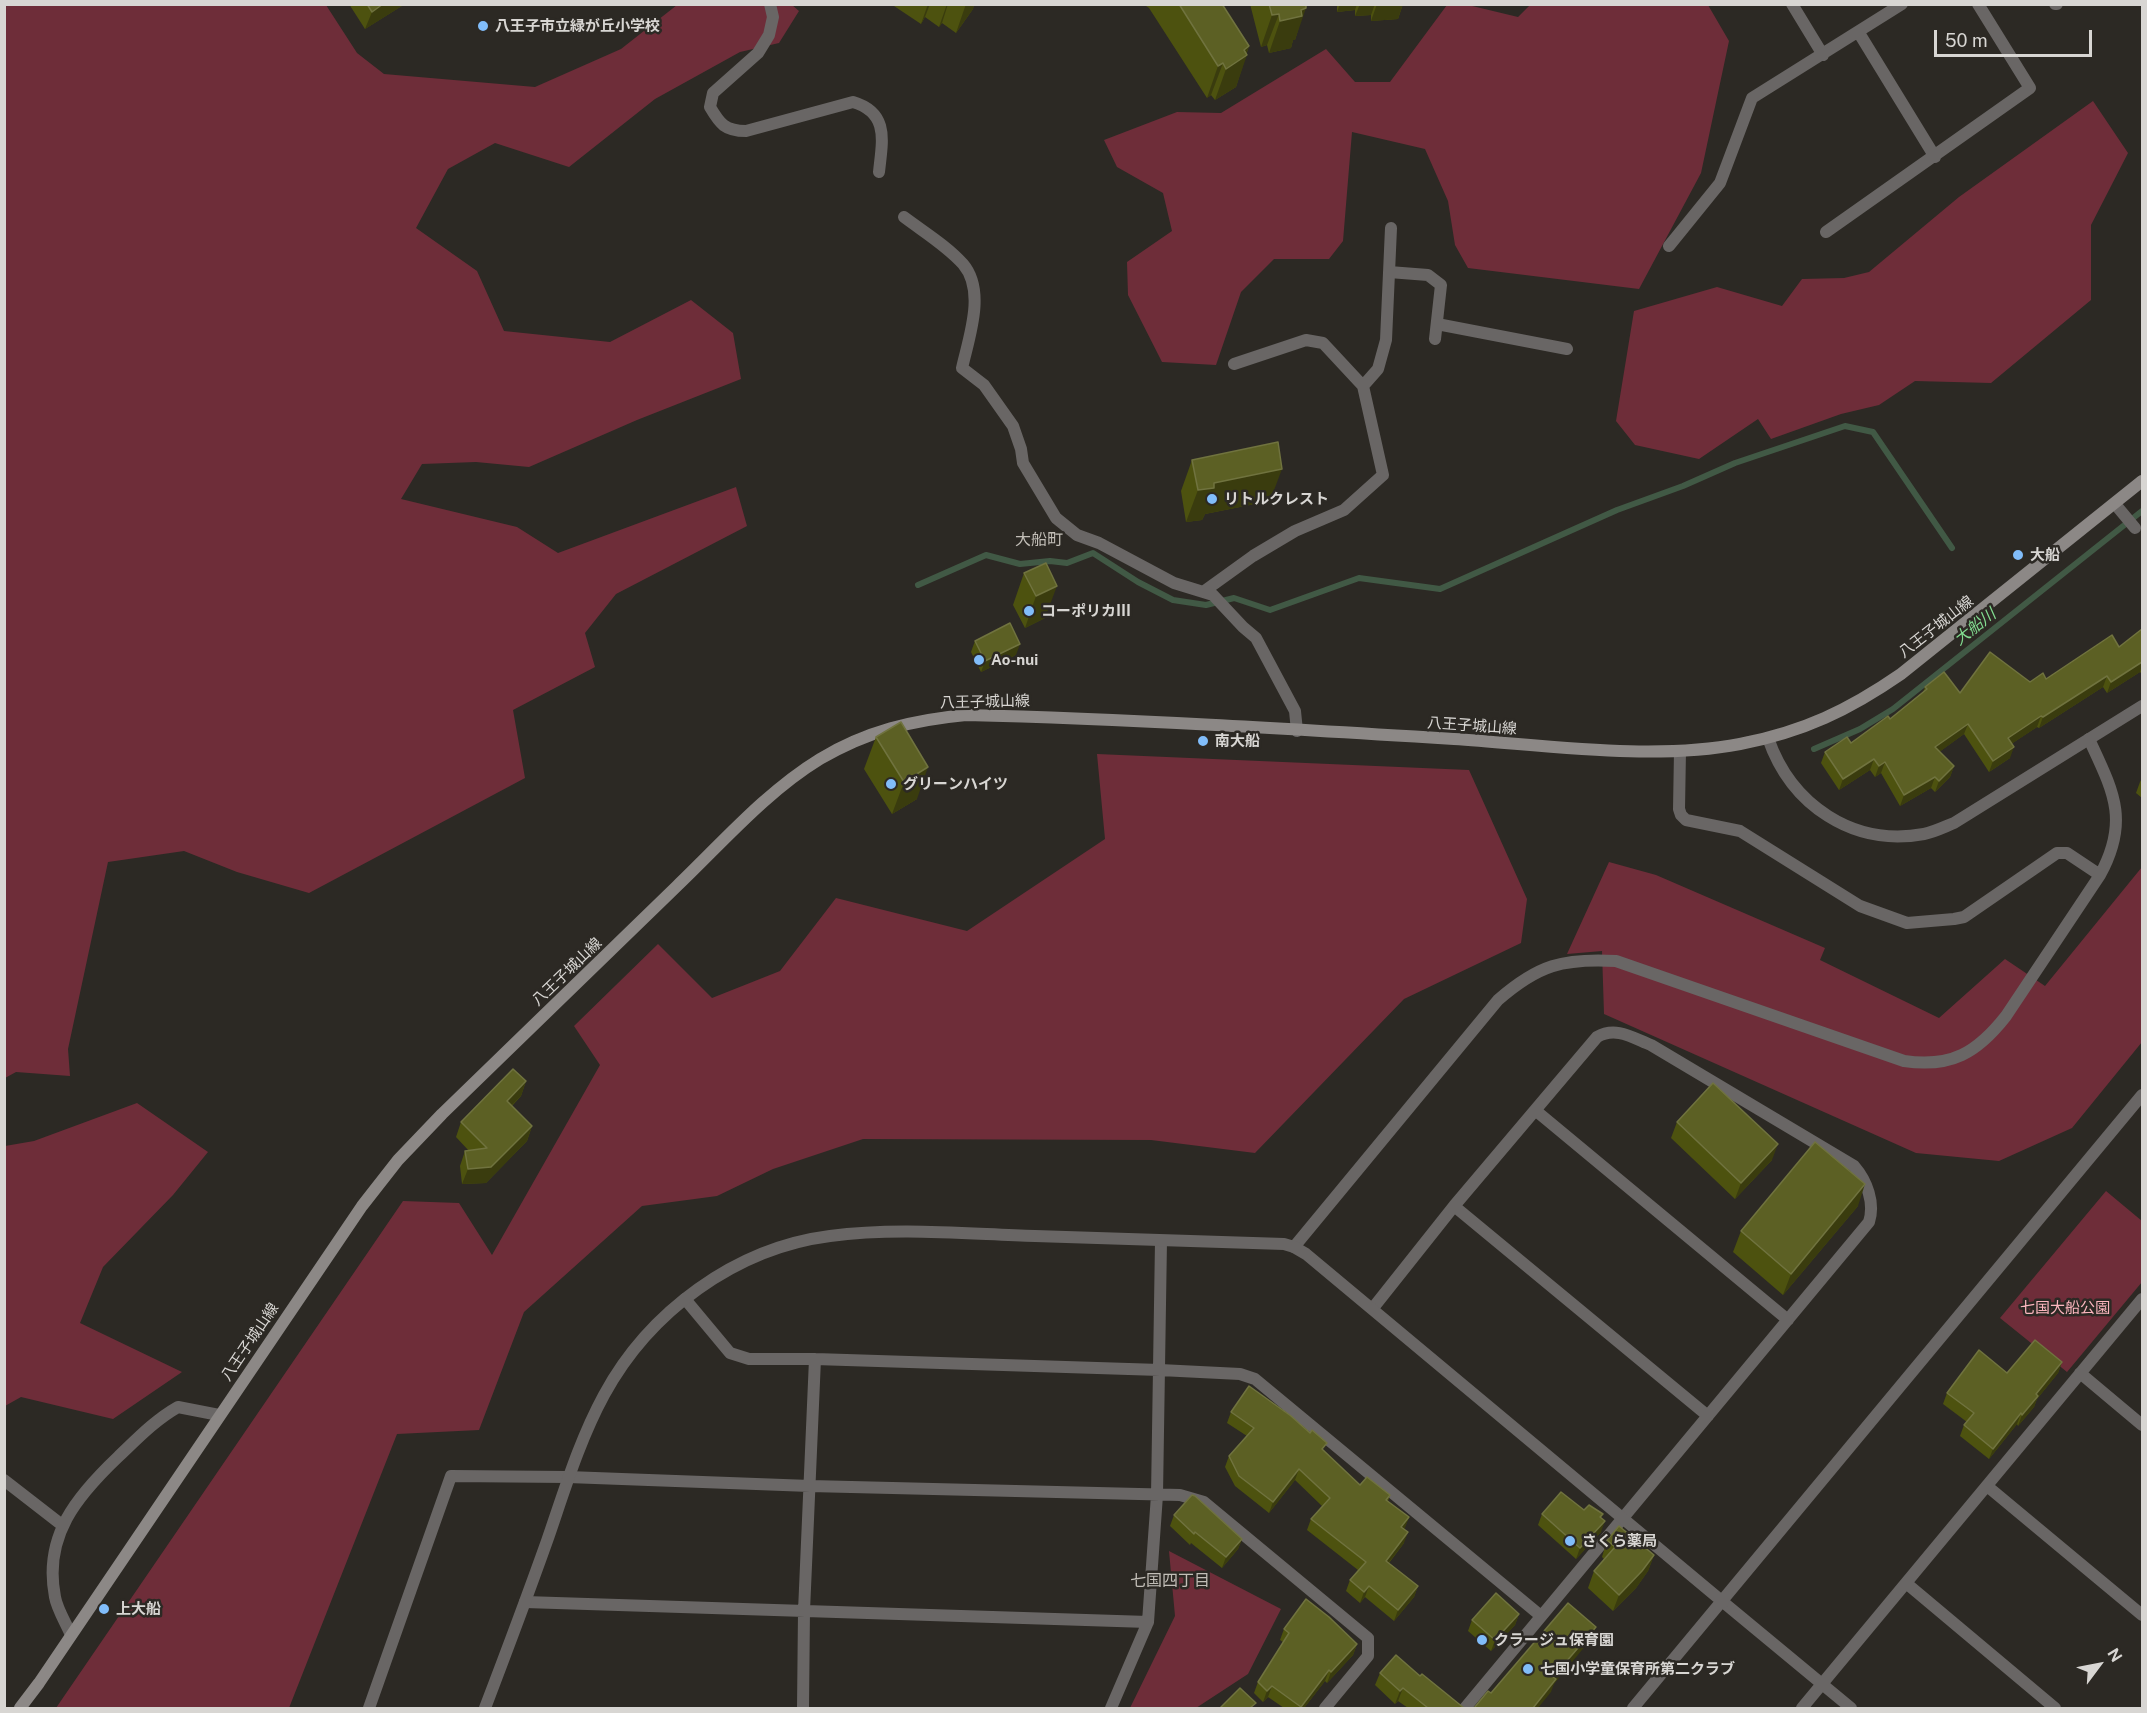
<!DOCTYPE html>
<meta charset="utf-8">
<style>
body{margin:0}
#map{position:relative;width:2147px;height:1713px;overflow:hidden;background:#2c2924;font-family:"Public Sans",sans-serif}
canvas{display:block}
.frame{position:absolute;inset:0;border:6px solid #d8d6d3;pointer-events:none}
.north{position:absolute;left:2069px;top:1635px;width:60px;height:60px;-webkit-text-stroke:4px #2c2924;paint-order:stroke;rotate:58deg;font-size:16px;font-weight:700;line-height:24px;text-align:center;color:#d8d6d3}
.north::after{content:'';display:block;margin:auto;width:21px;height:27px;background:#d8d6d3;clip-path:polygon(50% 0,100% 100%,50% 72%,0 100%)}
.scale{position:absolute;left:1934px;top:30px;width:158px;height:27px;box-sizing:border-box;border:3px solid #d8d6d3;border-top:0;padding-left:8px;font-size:18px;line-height:21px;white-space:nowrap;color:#d8d6d3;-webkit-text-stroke:4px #2c2924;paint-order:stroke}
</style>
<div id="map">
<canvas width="2147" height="1713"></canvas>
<div class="frame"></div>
<div class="north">N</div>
<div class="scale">50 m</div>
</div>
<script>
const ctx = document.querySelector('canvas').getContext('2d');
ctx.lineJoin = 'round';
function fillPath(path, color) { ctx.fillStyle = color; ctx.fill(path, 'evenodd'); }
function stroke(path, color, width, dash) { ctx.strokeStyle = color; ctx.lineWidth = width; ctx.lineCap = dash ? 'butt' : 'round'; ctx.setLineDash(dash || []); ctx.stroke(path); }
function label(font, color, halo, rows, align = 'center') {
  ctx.font = font + ' "Public Sans","Noto Sans JP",sans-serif'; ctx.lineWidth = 5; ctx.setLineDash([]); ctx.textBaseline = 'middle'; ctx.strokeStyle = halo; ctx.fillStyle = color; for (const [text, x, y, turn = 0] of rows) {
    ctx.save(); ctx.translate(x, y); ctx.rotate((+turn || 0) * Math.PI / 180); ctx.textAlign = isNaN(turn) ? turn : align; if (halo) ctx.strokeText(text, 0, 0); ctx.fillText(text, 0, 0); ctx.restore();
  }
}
fillPath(new Path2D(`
 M5,5H326L357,53L384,74L535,87L621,49L677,5H792L799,11L779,43L740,52L655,99L569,167L495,143L448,169L416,228L477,271L504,331L610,342L691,300L733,333L741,379L637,420L529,467L476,462L422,464L401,499L517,527L558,553L736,487L747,526L616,594L585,633L595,667L513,710L525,778L309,893L237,872L184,851L108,862L68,1049L70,1076L16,1072L5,1078Z
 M1447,5H1468L1518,17L1530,5H1708L1729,41L1701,173L1639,289L1468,268L1455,245L1448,201L1425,149L1352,132L1343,241L1329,259H1274L1241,292L1216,365L1162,362L1128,295L1127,262L1172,231L1163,193L1117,167L1104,140L1177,112L1221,113L1326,49L1355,82H1390Z
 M2093,101L2128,153L2091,225V300L1991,383L1915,381L1879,405L1841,414L1771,439L1758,419L1699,459L1635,445L1616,421L1634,311L1717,287L1782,306L1802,279L1844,278L1869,272L1959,197Z
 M1097,754L1469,770L1527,899L1521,943L1404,999L1255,1153L1151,1140L863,1139L773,1169L717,1196L642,1206L524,1312L479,1430L397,1434L289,1708H56L403,1201L459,1203L492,1255L600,1065L574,1026L658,944L712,998L780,971L836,898L967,931L1105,839Z
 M1609,862L1656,875L1825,948L1820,960L1939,1018L2005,959L2045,986L2142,867V1042L2072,1128L1999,1161L1916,1153L1604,1014L1602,951L1567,954Z
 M137,1103L208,1152L173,1195L103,1267L80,1323L182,1372L113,1419L21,1397L5,1406V1146L34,1141Z
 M2106,1191L2142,1221V1282L2067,1372L2000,1318Z
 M1169,1551L1281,1609L1248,1674L1196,1708H1130L1175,1616Z`), '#6e2d39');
stroke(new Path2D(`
 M918,585L986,555L1020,564L1050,561L1067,563L1093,553L1138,582L1173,600L1206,605L1234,598L1270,610L1359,578L1440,589L1617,510L1683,486L1735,463L1845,426L1873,432L1952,548
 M1814,749L1860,729L1893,709L2142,511`), '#415945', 6);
stroke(new Path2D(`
 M770,4L773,17L769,35L758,53L713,93L710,107C720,124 725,131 746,131L853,102C890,113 882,142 879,172
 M1792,4L1823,55
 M2055,4H2057
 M1859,33L1935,157
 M904,217C924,232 947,246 963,264C986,291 969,337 962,368L984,385L1013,426L1021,449L1023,463L1056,518L1077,535L1099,543L1174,583L1213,595L1243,627L1256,638L1295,711L1297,731
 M1826,232L2030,88L1978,4
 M1669,246L1720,183L1752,98L1902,4
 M1389,272L1428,275L1441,285L1435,339
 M1437,324L1567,349
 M1363,386L1378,369L1386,340L1391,228
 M2115,504L2135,528
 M1203,592L1253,556L1295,531L1344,510L1383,475L1363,386L1323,343L1306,340L1234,364
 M1680,751L1679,809L1681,815L1686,820L1740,831L1860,906L1907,923L1954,919L1964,917L2057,853H2067L2100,875
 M1535,1110L1788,1320
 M1454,1206L1708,1416
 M1294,1247L1498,1000C1538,965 1563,958 1616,961L1904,1061C1951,1068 1977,1053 2006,1016L2100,875C2130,820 2113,791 2089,739
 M685,1299L730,1353L749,1359H815L1160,1370L1240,1374L1255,1379L1541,1616
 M1373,1308L1454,1206L1597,1037C1616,1026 1633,1038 1651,1045L1854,1166C1867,1181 1875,1203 1869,1222L1465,1708
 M2080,1373L2142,1425
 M4,1480L62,1525
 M1987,1486L2142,1615
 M1906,1583L2055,1708
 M525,1602L1148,1622
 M1723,1602L1851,1708
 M71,1635C66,1623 57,1609 55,1597C43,1536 77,1496 118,1457C137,1439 155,1420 178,1407L219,1415
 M369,1708L451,1476L568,1477L810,1486L1180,1495L1204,1502L1368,1638V1656L1325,1708
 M803,1708L804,1611L815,1359
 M1111,1708L1148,1622L1157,1495L1161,1241
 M1802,1708L2142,1299`), '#696665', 12);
stroke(new Path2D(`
 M1768,738C1791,805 1853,847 1924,834C1934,832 1944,827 1954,823L2142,706
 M485,1708C506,1653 527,1597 547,1541C564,1492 579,1441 604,1395C649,1312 735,1248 830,1236C897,1227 967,1234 1035,1236C1118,1239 1201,1242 1284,1244L1294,1247L1306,1254L1723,1602
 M1633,1708L2142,1095`), '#696665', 12);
stroke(new Path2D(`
 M20,1708L39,1683L362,1206L398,1160L442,1114C521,1038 599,962 677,886C722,843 766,792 820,759C867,731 913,720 966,715C1129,719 1292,729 1454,739C1545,745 1652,761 1740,744C1803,732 1849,710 1901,674L2142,481`), '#8c8886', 12);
fillPath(new Path2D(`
 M349,4H405L365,29Z
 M891,4H974L973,9L956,33L942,23L939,27L925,17L921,24Z
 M1143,4H1222L1249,46L1236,87L1215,100L1211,95L1207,98L1149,8Z
 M1250,4H1306L1295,40H1293L1291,48L1269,53L1267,45L1261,47Z
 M1321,4H1403L1398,19L1371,21V15L1355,16V10L1337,12V5L1321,6Z
 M1192,460L1270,501L1205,514L1202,520L1186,522L1181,491Z
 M1046,563L1045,618L1025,628L1013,605L1024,573Z
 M2142,629V674L2140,672L2107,693L2103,687L2039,728L2037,727L2011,744L2010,758L1989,772L1964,734L1939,752L1954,766L1950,777L1935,792L1931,788L1900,806L1881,773L1875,777L1870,770L1839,790L1821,763L1825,752L1851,743L1890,719L1923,692L1925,687L1960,693L2046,679L2119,647Z
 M975,641L1016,655L981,672L971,652Z
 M876,737L917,799L892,814L864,769Z
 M2142,778V798L2136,793L2140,782Z
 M526,1081L521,1096L512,1106L532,1126L527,1141L486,1183L462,1184L460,1166L465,1151H469L456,1137L461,1122Z
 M1677,1122L1772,1160L1735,1199L1671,1138Z
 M1858,1206L1783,1295L1733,1252L1741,1231Z
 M2062,1362L2058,1373L2037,1399L2034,1407L2018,1426L2017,1424L1989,1459L1960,1436L1964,1425L1967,1422L1943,1404L1947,1393L2007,1373Z
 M1231,1412L1324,1452L1360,1485L1390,1495L1388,1501L1409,1517L1404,1529V1543L1389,1563L1418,1586L1414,1597L1394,1621L1365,1597L1360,1603L1346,1591L1350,1580L1358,1570L1307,1530L1311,1519L1322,1506L1295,1480L1269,1513L1235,1486L1225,1467L1229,1456L1247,1436L1227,1423Z
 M1584,1510L1603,1514L1601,1518V1532L1576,1559L1538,1525L1542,1514Z
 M1174,1515L1242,1539L1238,1549L1222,1568L1191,1543L1190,1545L1170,1526Z
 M1607,1540L1654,1555L1648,1571L1636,1588L1613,1611L1588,1588L1594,1571L1604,1559L1602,1557Z
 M1519,1614L1515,1625L1491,1651L1468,1631L1472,1620Z
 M1284,1629L1357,1644L1353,1655L1327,1683L1325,1681L1304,1708H1284L1268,1697L1263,1702L1254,1693L1258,1682L1283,1642L1280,1640Z
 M1380,1673L1420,1676L1464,1708H1408L1398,1701L1395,1704L1375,1685Z`), '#4d520f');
fillPath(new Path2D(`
 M383,4H405L365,29L372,12Z
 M928,4H930L925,17L921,24Z
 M947,4H948L942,23L939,27Z
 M966,4H974L973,9L956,33Z
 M1340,4H1357L1355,10L1337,12Z
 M1360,4H1375L1371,15L1355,16Z
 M1377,4H1403L1398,19L1371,21Z
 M1306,8L1295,40H1293L1291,48L1269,53L1280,21L1301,10Z
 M1279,14L1267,45L1261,47L1272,15Z
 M1249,46L1245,57L1247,55L1236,87L1215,100L1226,69L1244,50Z
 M1223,63L1211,95L1207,98L1218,66Z
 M1282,469L1270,501L1205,514L1202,520L1186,522L1198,490L1214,483Z
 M1057,586L1045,618L1025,628L1036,596Z
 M1020,644L1016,655L981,672L985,661Z
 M2142,662V665L2140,672L2107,693L2111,682Z
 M2107,676L2103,687L2039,728L2043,717Z
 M2041,716L2037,727L2004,749L2008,738Z
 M1968,724L1964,734L1931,758L1935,747Z
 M2014,747L2010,758L1989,772L1993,761Z
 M1874,759L1870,770L1839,790L1843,779Z
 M1885,762L1881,773L1875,777L1879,766Z
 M1954,766L1950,777L1935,792L1939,781Z
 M928,767L917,799L892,814L904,782Z
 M1935,777L1931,788L1900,806L1904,795Z
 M526,1081L521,1096L501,1116L507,1101Z
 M532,1126L527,1141L486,1183L462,1184L468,1169Z
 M1778,1144L1772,1160L1735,1199L1741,1183Z
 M1865,1184L1858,1206L1783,1295L1791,1274Z
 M2062,1362L2058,1373L2037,1399L2034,1407L2018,1426L2022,1415L2036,1394Z
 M2021,1413L2017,1424L1989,1459L1993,1449Z
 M1299,1469L1295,1480L1269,1513L1273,1502Z
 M1409,1517L1405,1528L1397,1538L1401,1527Z
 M1605,1521L1601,1532L1576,1559L1580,1548Z
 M1408,1532L1404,1543L1382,1571L1386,1561Z
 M1242,1539L1238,1549L1222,1568L1226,1557Z
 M1654,1555L1648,1571L1636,1588L1613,1611L1619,1595Z
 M1369,1586L1365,1597L1360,1603L1364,1592Z
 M1418,1586L1414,1597L1394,1621L1398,1610Z
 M1519,1614L1515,1625L1491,1651L1495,1640Z
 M1596,1627L1591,1639L1554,1684L1551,1692L1538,1708H1533L1553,1677Z
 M1357,1644L1353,1655L1327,1683L1331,1672Z
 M1329,1670L1325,1681L1304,1708H1301Z
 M1272,1686L1268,1697L1263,1702L1267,1691Z
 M1403,1688L1398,1701L1395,1704L1400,1691Z`), '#3a3c0e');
const building = new Path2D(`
 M367,4H383L372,12Z
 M1179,4H1222L1249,46L1244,50L1247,55L1226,69L1223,63L1218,66Z
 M1269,4H1306V8L1301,10L1302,16L1280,21L1279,14L1272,15Z
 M1278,442L1282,469L1214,483V488L1198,490L1192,460Z
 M1046,563L1057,586L1036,596L1024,573Z
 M1010,623L1020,644L985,661L975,641Z
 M2142,629V662L2111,682L2107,676L2043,717L2041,716L2008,738L2014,747L1993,761L1968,724L1935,747L1954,766L1939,781L1935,777L1904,795L1885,762L1879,766L1874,759L1843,779L1825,752L1847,737L1851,743L1888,716L1890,719L1927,689L1925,687L1944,672L1960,693L1990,652L2030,682L2043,673L2046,679L2112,635L2119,647Z
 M901,722L928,767L904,782L876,737Z
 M513,1069L526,1081L507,1101L532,1126L491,1167L468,1169L465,1151L487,1148L461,1122Z
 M1713,1083L1778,1144L1741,1183L1677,1122Z
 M1815,1142L1865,1184L1791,1274L1741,1231Z
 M2035,1340L2062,1362L2036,1394L2038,1396L2022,1415L2021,1413L1993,1449L1964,1425L1974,1413L1947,1393L1979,1350L2007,1373Z
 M1249,1386L1291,1416L1310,1433L1312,1430L1327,1443L1322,1449L1360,1485L1367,1477L1390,1495L1386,1500L1409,1517L1401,1527L1408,1532L1386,1561L1418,1586L1398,1610L1369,1586L1364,1592L1350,1580L1366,1562L1311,1519L1330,1498L1299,1469L1273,1502L1239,1476L1229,1456L1254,1428L1231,1412Z
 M1561,1492L1584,1510L1589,1505L1603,1514L1600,1517L1605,1521L1580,1548L1542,1514Z
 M1192,1495L1195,1496L1242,1539L1226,1557L1195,1532L1194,1534L1174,1515Z
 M1619,1526L1654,1555L1642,1571L1619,1595L1594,1571L1615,1547L1607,1540Z
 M1496,1593L1519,1614L1495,1640L1472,1620Z
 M1306,1599L1329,1617L1357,1644L1331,1672L1329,1670L1301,1707L1272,1686L1267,1691L1258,1682L1289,1633L1284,1629Z
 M1568,1603L1596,1627L1553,1677L1556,1679L1533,1708H1474L1488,1691L1491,1693Z
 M1396,1655L1420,1676L1422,1674L1464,1708H1428L1403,1688L1400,1691L1380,1673Z
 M1240,1688L1256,1703L1250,1708H1220Z`);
fillPath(building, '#5c6024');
stroke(building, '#70733f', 1.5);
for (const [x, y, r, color] of [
 [483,26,6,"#81bdfa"],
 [1212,499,6,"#81bdfa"],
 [2018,555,6,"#81bdfa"],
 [1029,611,6,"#81bdfa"],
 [979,660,6,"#81bdfa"],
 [1203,741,6,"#81bdfa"],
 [891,784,6,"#81bdfa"],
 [1570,1541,6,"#81bdfa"],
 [104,1609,6,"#81bdfa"],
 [1482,1640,6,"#81bdfa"],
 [1528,1669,6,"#81bdfa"]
]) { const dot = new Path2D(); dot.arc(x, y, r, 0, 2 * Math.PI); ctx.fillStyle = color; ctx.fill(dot); stroke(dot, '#2c2924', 2); }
label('bold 15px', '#d8d6d3', '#2c2924', [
 ["八王子市立緑が丘小学校",495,26],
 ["リトルクレスト",1224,499],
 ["大船",2030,555],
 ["コーポリカⅢ",1041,611],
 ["Ao-nui",991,660],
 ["南大船",1215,741],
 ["グリーンハイツ",903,784],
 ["さくら薬局",1582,1541],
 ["上大船",116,1609],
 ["クラージュ保育園",1494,1640],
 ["七国小学童保育所第二クラブ",1540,1669]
], 'left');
label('15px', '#d8d6d3', '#2c2924', [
 ["八王子城山線",1936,627,-38],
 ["八王子城山線",985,702,-1],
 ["八王子城山線",1472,726,4],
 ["八王子城山線",567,972,-44],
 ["八王子城山線",250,1342,-56]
]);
label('15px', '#fcb6be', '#2c2924', [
 ["七国大船公園",2065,1308]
]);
label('16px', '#c2beb7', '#2c2924', [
 ["大船町",1039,540],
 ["七国四丁目",1170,1581]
]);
label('italic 16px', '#83de91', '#2c2924', [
 ["大船川",1975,627,-38]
]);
</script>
